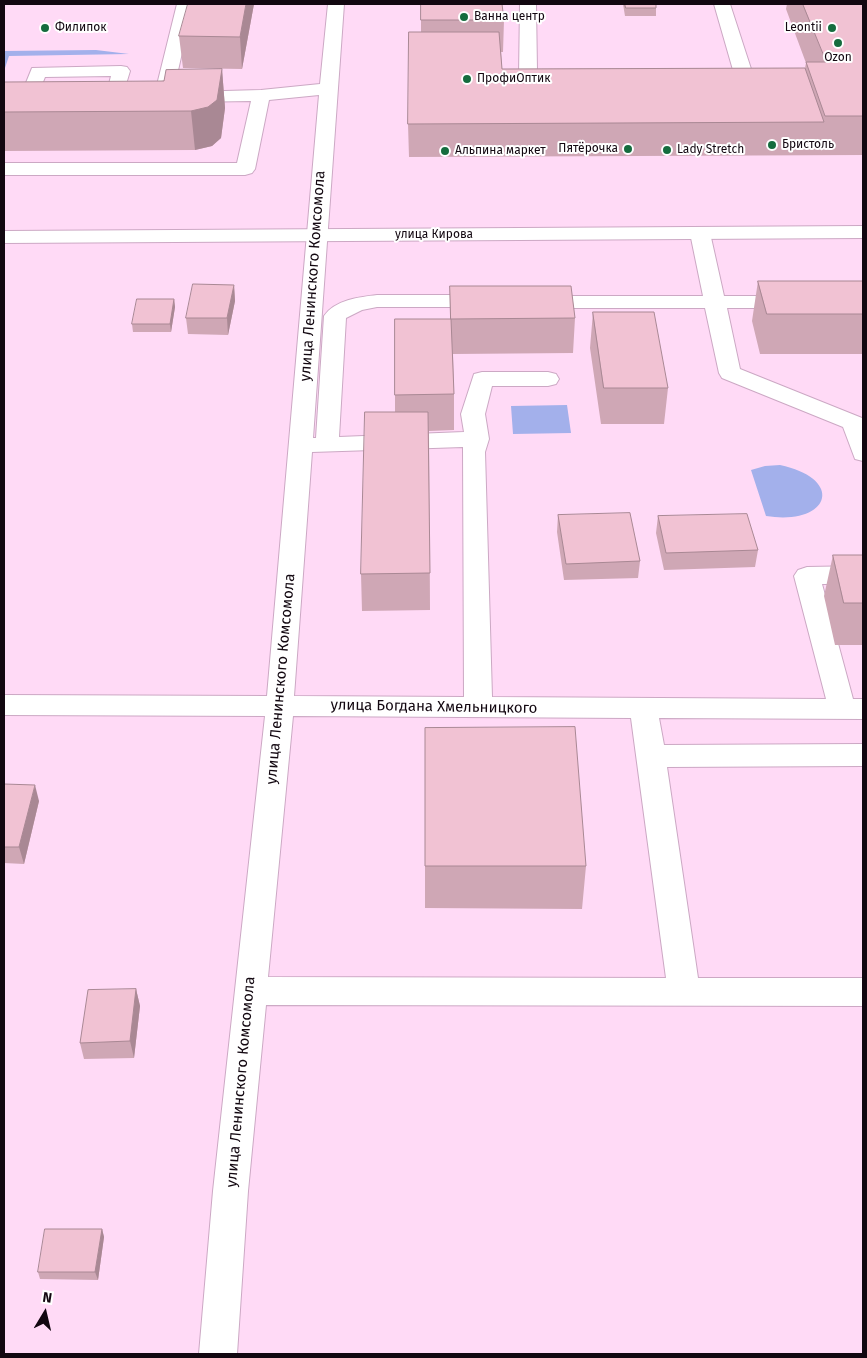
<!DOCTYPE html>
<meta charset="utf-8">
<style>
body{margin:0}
#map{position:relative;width:867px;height:1358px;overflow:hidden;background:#ffdaf6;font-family:"Fira Sans",sans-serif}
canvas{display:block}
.frame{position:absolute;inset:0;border:5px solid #120710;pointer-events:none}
.north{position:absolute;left:20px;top:1288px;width:50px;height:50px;-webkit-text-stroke:4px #fff;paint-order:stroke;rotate:9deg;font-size:14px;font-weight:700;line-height:20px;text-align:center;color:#120710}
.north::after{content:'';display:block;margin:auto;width:18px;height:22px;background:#120710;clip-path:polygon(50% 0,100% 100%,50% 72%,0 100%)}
</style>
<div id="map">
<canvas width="867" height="1358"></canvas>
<div class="frame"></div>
<div class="north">N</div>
</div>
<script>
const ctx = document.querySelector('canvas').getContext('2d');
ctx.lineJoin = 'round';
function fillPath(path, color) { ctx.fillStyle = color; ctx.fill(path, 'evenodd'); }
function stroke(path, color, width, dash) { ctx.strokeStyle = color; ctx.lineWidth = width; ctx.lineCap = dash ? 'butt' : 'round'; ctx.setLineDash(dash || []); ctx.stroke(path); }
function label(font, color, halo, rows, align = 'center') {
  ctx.font = font + ' "Fira Sans",sans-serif'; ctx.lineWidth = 4; ctx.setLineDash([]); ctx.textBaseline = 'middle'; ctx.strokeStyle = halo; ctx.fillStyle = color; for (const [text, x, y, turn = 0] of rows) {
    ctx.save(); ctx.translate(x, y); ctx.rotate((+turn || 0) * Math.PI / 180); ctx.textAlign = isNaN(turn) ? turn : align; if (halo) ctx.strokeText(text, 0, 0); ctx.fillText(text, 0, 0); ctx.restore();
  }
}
fillPath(new Path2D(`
 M96,50L129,54L9,56L4,71V51Z
 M567,405L571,433L513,434L511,406Z
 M780,465C846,479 830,526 766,516L751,470L765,466Z`), '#a3b0eb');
const minor = new Path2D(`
 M177,4H193L172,97L169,101H157L154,97Z
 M328,4H344L313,438H316L324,316C335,300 359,297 377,295H487L495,296L498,301L495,306L487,307H377L362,310L346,318L339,437L464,432L461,414L474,374L482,372H548L556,374L559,379L556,384L548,386H492L485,414L489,439L485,452L492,697L826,699L794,576L798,570L807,567L863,566V584H822L853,699H863V719L659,718L664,745L863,744V766L667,767L698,978H863V1006L266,1005L248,1191L237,1354H199L213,1191L265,716L4,715V695L267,696L319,95L269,100L255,169L252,173L245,175H4V163H237L251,101L188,102L182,101L179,97L182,93L188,92L261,90L320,84ZM463,447L464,697L294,696L312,452ZM293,716L631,718L666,978L268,977Z
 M520,4H536L537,71L565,72L568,76L565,80H522L519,76Z
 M714,4H730L753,75L750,79H708L705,75L708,71L733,70Z
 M121,66L127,67L130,71L120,104H108L105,100L111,76L45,77L34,104H22L19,100L32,68Z
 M700,227L707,229L710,233L724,296H863V308H727L740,369L862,418L863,461L855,459L843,427L722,378L719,373L705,308H535L527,307L524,302L527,297L535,296H703L690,233L693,229Z`);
const major = new Path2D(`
 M863,226V238L4,243V231Z`);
stroke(minor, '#cca8c4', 2);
stroke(major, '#cca8c4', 2);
fillPath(minor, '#fff');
fillPath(major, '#fff');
fillPath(new Path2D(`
 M254,4L242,69L183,68L179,36Z
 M421,4L504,20L503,52H501L502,69L805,68L806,63L786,9L787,4H863V155L409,157L408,124L421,32Z
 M623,4H656V16H625Z
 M222,69L225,108L221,138L212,146L195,150L4,151V112Z
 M758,281H863V354H760L752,321Z
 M234,285L235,301L228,335L188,334L186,318Z
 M450,286L575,318L573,353L453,354L454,394V430L429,431L430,610L362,611L361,574L395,412V395L450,319Z
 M174,299L175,307L171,332H133L132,324Z
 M593,312L668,388L664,424H601L590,348Z
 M558,515L640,561L638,578L564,580L557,532Z
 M658,516L758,550L755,567L664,570L656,533Z
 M833,555H863V645H835L824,596Z
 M4,784L39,801L24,864L4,863Z
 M425,866H586L582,909L425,908Z
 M136,989L140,1006L134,1058L84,1059L80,1043Z
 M102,1229L104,1237L98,1280L40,1279L38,1272Z`), '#cfa7b5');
fillPath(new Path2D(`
 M246,4H254L242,69L240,37Z
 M222,69L225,108L221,138L212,146L195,150L191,111Z
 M234,285L235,301L228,335L227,318Z
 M174,299L175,307L171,332L170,324Z
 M35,785L39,801L24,864L19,847Z
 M136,989L140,1006L134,1058L130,1041Z
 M102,1229L104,1237L98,1280L95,1272Z`), '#a98894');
const building = new Path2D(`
 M188,4H246L240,37L179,36Z
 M421,4H502L504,20H421Z
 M625,4H656V8H626Z
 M803,4H863V116H825L806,62H826Z
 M409,32H499L502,69L805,68L824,122L408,124Z
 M222,69L217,100L208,107L191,111L4,112V82L164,81L166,70Z
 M758,281H863V314H767Z
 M193,284L234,285L227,318H186Z
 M450,286H571L575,318L451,319Z
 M137,299H174L170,324H132Z
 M593,312H654L668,388H604Z
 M395,319H451L454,394L395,395Z
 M365,412H428L430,573L361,574Z
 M630,513L640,561L566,564L558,515Z
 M747,514L758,550L666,553L658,516Z
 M833,555H863V603H844Z
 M575,727L586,866H425V728Z
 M4,784L35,785L19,847H4Z
 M136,989L130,1041L80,1043L88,990Z
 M45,1229H102L95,1272H38Z`);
fillPath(building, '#f1c2d3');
stroke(building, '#a98894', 1);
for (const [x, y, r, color] of [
 [464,17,5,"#156c3e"],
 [45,28,5,"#156c3e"],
 [832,28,5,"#156c3e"],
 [838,43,5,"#156c3e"],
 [467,79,5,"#156c3e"],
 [772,145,5,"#156c3e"],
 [628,149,5,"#156c3e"],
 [667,150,5,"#156c3e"],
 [445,151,5,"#156c3e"]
]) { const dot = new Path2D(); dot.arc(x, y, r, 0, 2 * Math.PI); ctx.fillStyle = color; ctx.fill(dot); stroke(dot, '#fff', 2); }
label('12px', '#120710', '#fff', [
 ["Ванна центр",474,17],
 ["Филипок",55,28],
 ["Leontii",822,28,"right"],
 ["Ozon",838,58,"center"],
 ["ПрофиОптик",477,79],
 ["Бристоль",782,145],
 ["Пятёрочка",618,149,"right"],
 ["Lady Stretch",677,150],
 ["Альпина маркет",455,151]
], 'left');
label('12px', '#120710', '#fff', [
 ["улица Кирова",434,235]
]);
label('15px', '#120710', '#fff', [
 ["улица Ленинского Комсомола",313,276,-86],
 ["улица Ленинского Комсомола",281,679,-85],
 ["улица Богдана Хмельницкого",434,707,1],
 ["улица Ленинского Комсомола",241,1082,-85]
]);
</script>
